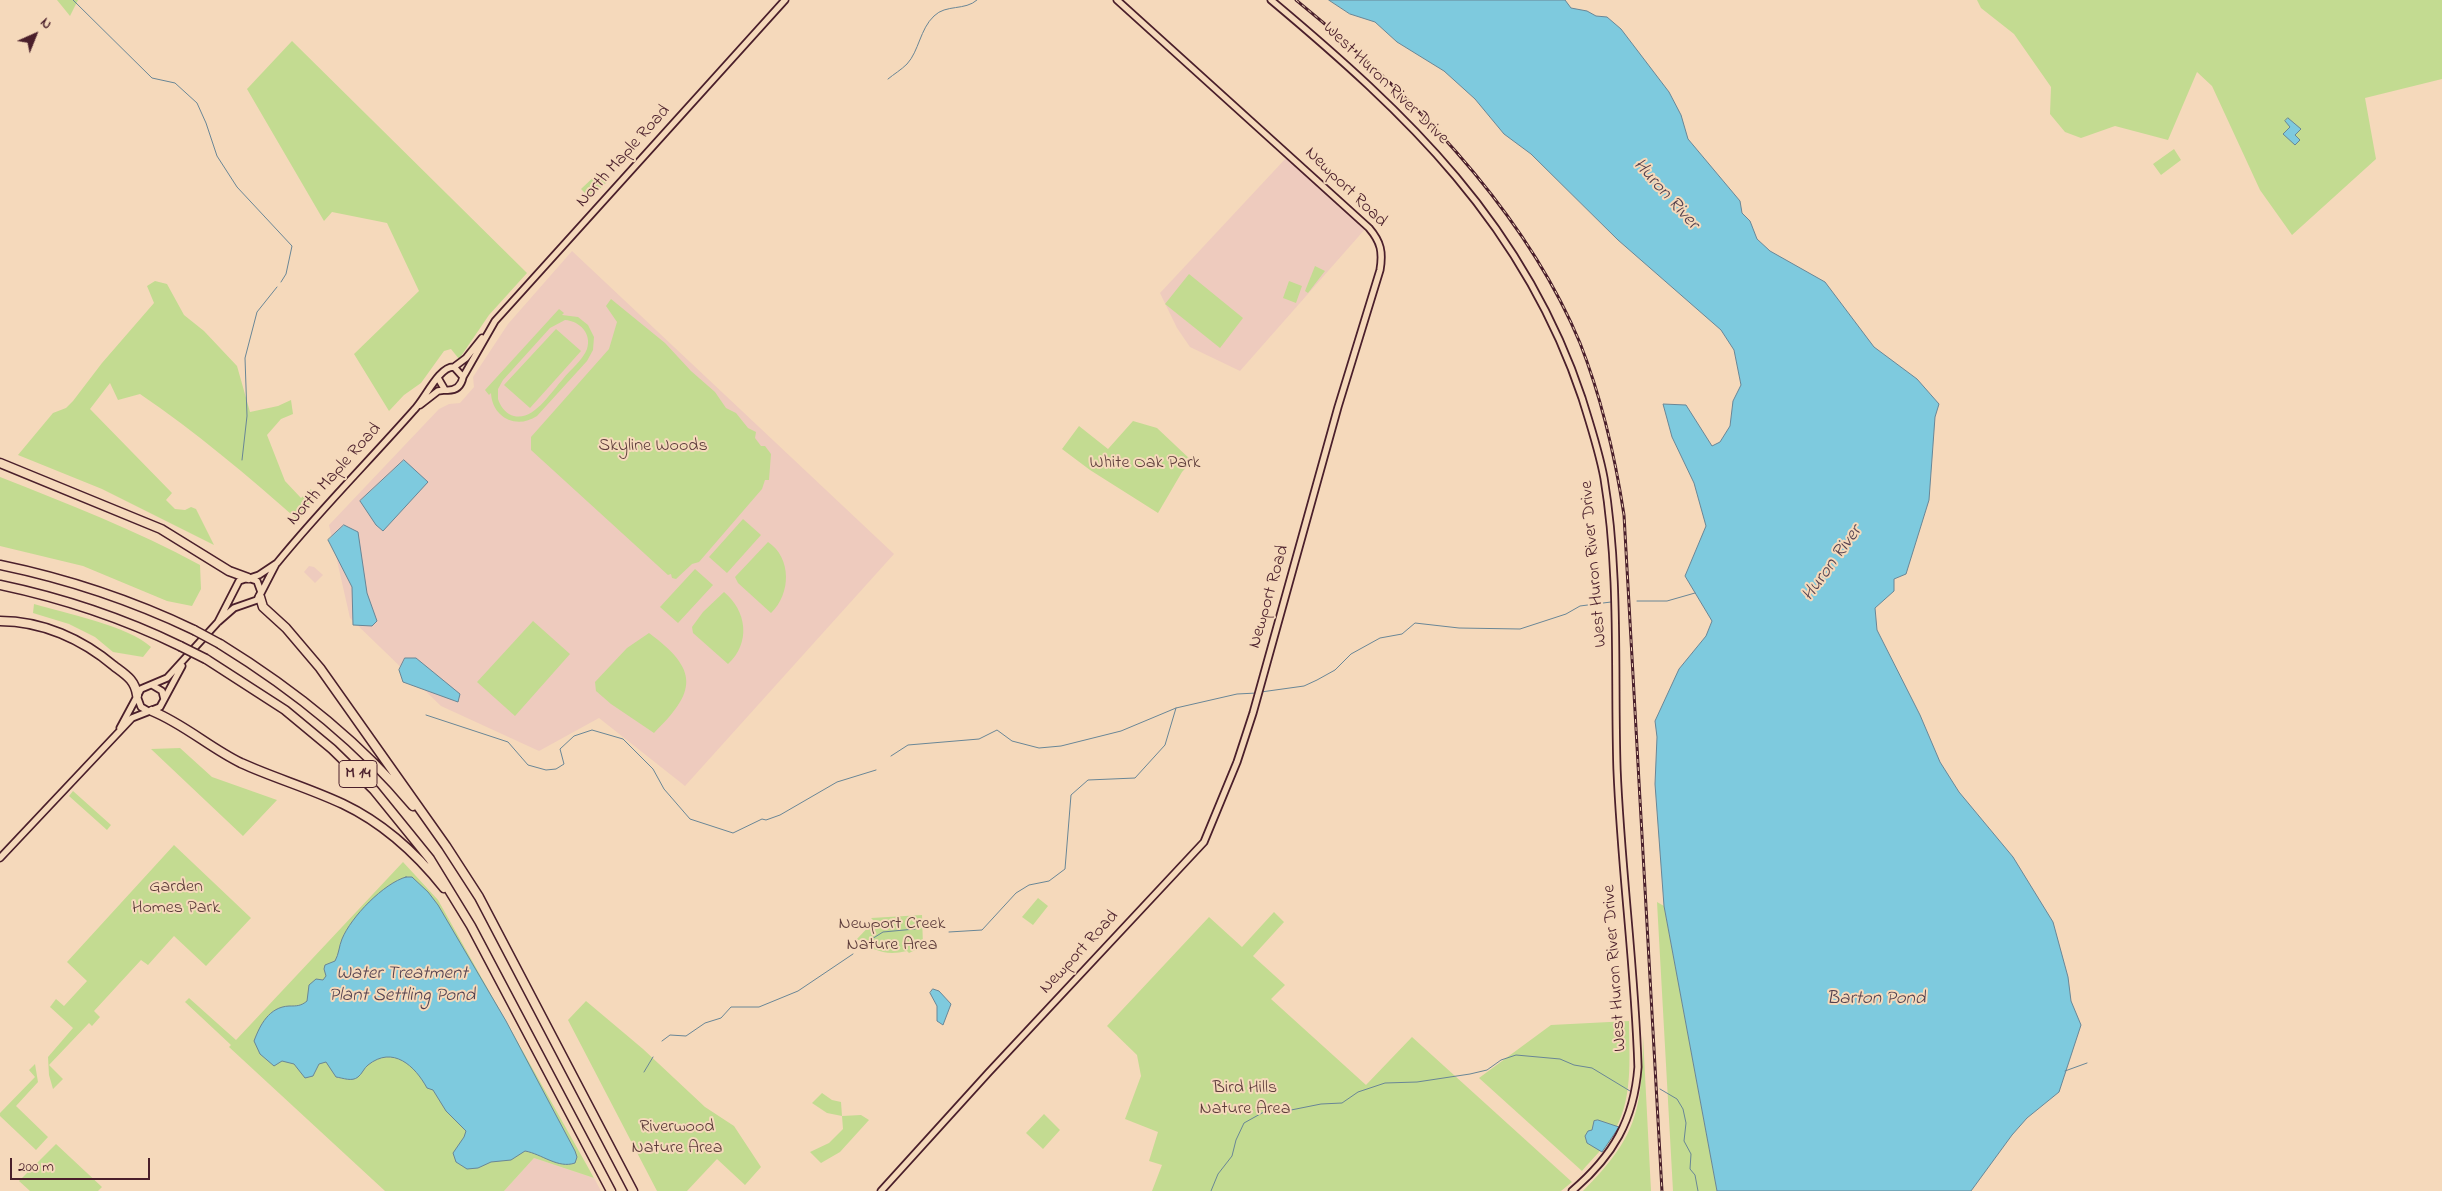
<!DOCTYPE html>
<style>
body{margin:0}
#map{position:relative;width:2442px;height:1191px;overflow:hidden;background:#f5d9bb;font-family:"Indie Flower",sans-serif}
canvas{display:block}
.north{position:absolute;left:10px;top:10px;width:50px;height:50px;-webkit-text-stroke:4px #f5d9bb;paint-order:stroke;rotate:44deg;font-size:14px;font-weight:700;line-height:20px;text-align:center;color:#4a1f2b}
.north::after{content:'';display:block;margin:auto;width:18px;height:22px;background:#4a1f2b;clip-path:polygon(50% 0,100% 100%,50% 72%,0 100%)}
.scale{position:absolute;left:10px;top:1158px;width:140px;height:22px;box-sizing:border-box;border:2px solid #4a1f2b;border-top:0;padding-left:6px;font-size:15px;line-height:18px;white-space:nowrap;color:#4a1f2b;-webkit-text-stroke:4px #f5d9bb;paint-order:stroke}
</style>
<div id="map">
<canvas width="2442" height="1191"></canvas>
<div class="north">N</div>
<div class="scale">200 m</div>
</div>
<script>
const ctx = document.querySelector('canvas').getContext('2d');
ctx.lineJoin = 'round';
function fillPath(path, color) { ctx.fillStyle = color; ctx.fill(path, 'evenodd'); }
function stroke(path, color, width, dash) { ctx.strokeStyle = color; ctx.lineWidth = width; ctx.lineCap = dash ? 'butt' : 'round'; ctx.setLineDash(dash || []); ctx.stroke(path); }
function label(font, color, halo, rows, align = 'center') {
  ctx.font = font + ' "Indie Flower",sans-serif'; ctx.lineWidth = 4; ctx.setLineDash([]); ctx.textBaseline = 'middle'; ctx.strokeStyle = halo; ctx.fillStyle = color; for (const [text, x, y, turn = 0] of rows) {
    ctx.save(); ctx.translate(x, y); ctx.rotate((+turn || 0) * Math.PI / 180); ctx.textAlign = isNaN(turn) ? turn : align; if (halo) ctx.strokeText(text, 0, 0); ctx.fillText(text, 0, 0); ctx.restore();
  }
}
fillPath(new Path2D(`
 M1287,157L1366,228L1240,371L1190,347L1177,328L1160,293Z
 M572,251L894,554L685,786L599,718L539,751L441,706L350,618L329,525L439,409L449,404L460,403L474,387L473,377L508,324Z
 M309,566L314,567L323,575L315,583L304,572Z
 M534,1158L594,1178L601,1191H504Z`), '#eecbbe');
fillPath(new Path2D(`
 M57,0H78L70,16Z
 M1977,0H2442V79L2365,98L2376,159L2292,235L2260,190L2212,86L2197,72L2168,140L2115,126L2081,138L2065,132L2050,114L2051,87L2014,34L1981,8Z
 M292,41L527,273L489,315L459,359L451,349L444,351L421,383L404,395L389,411L354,354L419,291L387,223L332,212L324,221L247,89Z
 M2174,149L2181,160L2161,175L2153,164Z
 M599,172L608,181L590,198L581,189Z
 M1315,266L1325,271L1308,293L1305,291Z
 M1189,274L1243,318L1220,348L1165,304Z
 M155,281L167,284L184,315L204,331L237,366L250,412L278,406L291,400L293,414L281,419L267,435L285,481L301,498L311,489L314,496L299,521C248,476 196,432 140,394L118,400L110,383L90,409L172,493L166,500L175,509L185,510L191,507L196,509L214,545L102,489L18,455L53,413L66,408L73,401L102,363L154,303L147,286Z
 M1289,281L1302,286L1296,303L1283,298Z
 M611,299L665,343L691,371L715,392L726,408L736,413L748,428L756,432L755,438L761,446H765L771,454L769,480H765L762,489L699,562L692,564L676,579L672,578L671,574L668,575L531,450V437L609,349L617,322L606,306Z
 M559,309L564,313L562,315L578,317L588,325L594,337L593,350L587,361L537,416C516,430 492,417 491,393L489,395L485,390ZM565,320C580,321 592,334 587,349C583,360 570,370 563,379C550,393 531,426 509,414C503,410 500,405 498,399V389L503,380L550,328Z
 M556,329L581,351L530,408L504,385Z
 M1133,421L1157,428L1192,461L1182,472L1158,513L1090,470L1062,449L1079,426L1108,449Z
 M0,477C68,504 136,530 200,565L201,589L192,606L167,601L83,566L0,546Z
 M743,519L761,535L727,573L709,557Z
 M768,542C792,558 791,594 771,613L738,583L735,577Z
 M695,569L713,585L678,623L660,607Z
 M724,592C747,611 751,643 728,664L693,633L692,627L703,612Z
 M34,604C64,613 129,626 151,647L143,657L113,652L95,637L69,624L33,613Z
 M533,621L570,654L515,716L477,682Z
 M649,633C699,670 697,691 654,733L611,704L596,691L595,682L627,648Z
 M180,748L212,777L277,800L243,836L151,749Z
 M73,791L111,825L107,830L69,796Z
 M174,845L251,918L206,966L174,936L148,965L141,960L94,1011L100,1017L92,1026L89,1023L49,1065L63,1079L53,1089L49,1075L48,1057L73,1028L50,1007L56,999L64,1006L87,981L67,962Z
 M403,862L438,900L594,1178L534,1158L504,1191H385L229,1047L231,1045L185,1002L189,998L236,1040Z
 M1038,898L1048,906L1033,925L1022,917Z
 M1657,902L1664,906L1717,1191H1673Z
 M1274,912L1284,922L1253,956L1285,985L1271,999L1366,1085L1412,1037L1572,1182L1561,1191H1152L1162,1165L1149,1161L1158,1132L1125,1119L1141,1076L1137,1055L1107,1026L1209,917L1242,947Z
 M922,915L923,946L909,953L907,951C886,956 874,951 857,939L874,921L871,918Z
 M586,1001L643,1049L705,1107L734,1126L761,1167L745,1185L717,1159L687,1191H657L568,1020Z
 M1629,1021C1629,1060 1634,1100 1612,1135C1604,1148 1592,1159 1582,1171L1479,1078L1551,1025Z
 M1643,1036L1651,1191H1583C1637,1137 1642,1111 1643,1036Z
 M35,1064L38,1082L16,1106L48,1137L36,1150L0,1116V1113L35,1077L29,1070Z
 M822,1093L832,1100L841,1102L842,1116L861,1115L869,1120L840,1152L821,1163L810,1152L829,1143L843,1129L842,1116L827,1113L812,1103Z
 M1044,1114L1060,1130L1043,1149L1026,1133Z
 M56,1144L102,1187L98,1191H30L19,1181Z`), '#c3db91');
const water = new Path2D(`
 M1329,0H1565L1571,8L1587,11L1596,16L1607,17L1621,29L1669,92L1681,115L1688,139L1740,201L1742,213L1750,221L1757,239L1770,251L1825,282L1874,347L1917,379L1939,404L1935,417L1929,500L1906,574L1894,579V591L1875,608L1877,630L1920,715L1940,762L1959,792L2013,857L2053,922L2068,977L2071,1001L2081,1025L2059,1092L2027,1118L2012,1135L1971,1191H1717L1664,906L1655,784L1657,737L1655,721L1679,669L1706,636L1712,621L1685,576L1706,526L1694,483L1672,437L1663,404L1686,405L1712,446L1720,442L1730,426L1733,401L1741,385L1734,350L1721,330L1618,240L1531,154L1504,134L1475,99L1444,71L1397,42L1375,22L1350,14Z
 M2288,118L2301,129L2295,135L2300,140L2295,145L2283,134L2290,127L2285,121Z
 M404,460L428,482L383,531L376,525L360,501Z
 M344,525L358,532L367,593L377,621L372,626L353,625L352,587L328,540Z
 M405,658H416L460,694L458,702L403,682L399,670Z
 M406,877H412L428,892L438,905L506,1021L575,1151L577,1157L575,1163C558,1169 542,1154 525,1151L511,1160L491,1162L478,1168L467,1169L456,1162L453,1153L464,1137L466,1131L446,1111L433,1090L427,1088C415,1066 393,1045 368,1065C364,1068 362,1074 358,1077C352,1082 343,1078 336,1077L326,1062L319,1064L313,1076L305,1078L294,1064L282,1061L274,1066L260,1054L254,1041C260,1025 269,1007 289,1006C297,1006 301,1006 307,1001L309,985L316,979L323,980L326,976L324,969L325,965L335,961C339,954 339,946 342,939C351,917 384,883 406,877Z
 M933,989L939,991L951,1004L943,1025L937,1021V1006L930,993Z
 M1598,1120L1619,1127L1602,1152L1587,1143L1585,1136L1588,1131L1592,1130L1594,1121Z`);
fillPath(water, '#7ecade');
stroke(water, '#698696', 1);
stroke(new Path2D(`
 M73,0L152,78L175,83L197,103L206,123L217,156L237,187L292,246L286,274L281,282
 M888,79C894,74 901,70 907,64C919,51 920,29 934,16C946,4 965,11 977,0
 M242,460L247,416L245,358L257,312L277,287
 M1637,601H1667L1695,593
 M1261,692L1304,686L1317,680L1335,670L1351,654L1380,638L1402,634L1415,623L1459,628L1520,629L1566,614L1580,606L1611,602
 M426,715L508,742L528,765L546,770L556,769L564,764L560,749L574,736L592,730L623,739L653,769L664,789L690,819L733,833L762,819L766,820L780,815L837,782L876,770
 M891,756L908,745L979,739L997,730L1012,741L1039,748L1061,746L1121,731L1176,708L1237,694L1257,693
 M949,932L982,930L1016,893L1029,885L1049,881L1065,869L1071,795L1088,780L1135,778L1165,745L1176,708
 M867,942L883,932L915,929
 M662,1041L670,1035L686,1036L705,1023L721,1018L731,1007H759L798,991L853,954
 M2065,1071L2087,1063
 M644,1072L653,1057
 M1660,1089L1677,1099L1683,1109L1686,1123L1684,1141L1691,1154L1690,1169L1695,1175L1698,1191
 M1211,1191L1218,1174L1232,1156L1236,1140L1244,1123L1271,1108L1281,1112L1321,1104L1342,1103L1358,1092L1385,1083L1417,1082L1470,1074L1487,1070L1501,1060L1516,1055L1560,1059L1574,1065L1592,1068L1630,1091`), '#698696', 1);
const secondary = new Path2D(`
 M1271,0C1407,114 1524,224 1582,398C1590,424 1599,451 1604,478C1620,575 1614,672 1617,769C1621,869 1635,967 1638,1067C1634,1120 1613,1156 1572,1191
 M454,367L466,358L482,338
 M463,377L495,321L785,0
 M420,405L438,391L445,390
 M250,578L259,575L277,563C320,510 369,461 414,410C425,399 439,366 454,367L463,377C461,387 455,391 445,390L438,378
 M261,593L276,564
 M152,685L162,691L164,699
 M137,696L141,707L148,711
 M120,728L141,689L167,678L218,622L234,608L257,600L261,592L257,581L248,578L239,581L218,622
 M0,858L132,718L160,707L182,666
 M881,1191L989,1072L1204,842L1237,762L1253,713L1338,407L1380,270C1383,252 1381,242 1369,228L1117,0`);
const highway = new Path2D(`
 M0,463L161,529L229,571L248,578
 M0,565C68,579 131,600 194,630
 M0,585C62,598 122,618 180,646
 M260,597L263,607L286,628L320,668L446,846L479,897L633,1191
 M0,621C42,621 82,639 114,666C126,675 135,680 137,695
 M220,644C293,689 358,740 413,806
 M206,659L285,710L332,749L374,790L430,859L471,926L611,1191
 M152,711C184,724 210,748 241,763C274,778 309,788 343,804C383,823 416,853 444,888`);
stroke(secondary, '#4a1f2b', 9);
stroke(highway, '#4a1f2b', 11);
stroke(secondary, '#f5d9bb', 5.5);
stroke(highway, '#f5d9bb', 8);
const rail = new Path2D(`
 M1296,0C1408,91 1524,208 1580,343C1602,399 1615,456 1624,515L1662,1191`);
stroke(rail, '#4a1f2b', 3);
stroke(rail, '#f5d9bb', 1, [4]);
const highwayBridge = new Path2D(`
 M194,630L220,644
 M180,646L206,659`);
stroke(highwayBridge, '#4a1f2b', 11, []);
stroke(highwayBridge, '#f5d9bb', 8);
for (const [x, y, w] of [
 [358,774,38]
]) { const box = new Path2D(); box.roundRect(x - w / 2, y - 13.5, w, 27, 4); ctx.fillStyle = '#f5d9bb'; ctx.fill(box); stroke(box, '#4a1f2b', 1); }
label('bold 16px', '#4a1f2b', null, [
 ["M 14",358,774]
]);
label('18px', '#4a1f2b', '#f5d9bb', [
 ["West Huron River Drive",1385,84,44],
 ["North Maple Road",624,157,-48],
 ["Newport Road",1345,188,44],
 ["North Maple Road",335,475,-48],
 ["West Huron River Drive",1595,564,-95],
 ["Newport Road",1270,597,-74],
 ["Newport Road",1080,953,-47],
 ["West Huron River Drive",1616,968,-94]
]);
label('18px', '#5c3b3a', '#f5d9bb', [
 ["Skyline Woods",653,447],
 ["White Oak Park",1145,464],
 ["Garden",176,888],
 ["Homes Park",176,909],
 ["Newport Creek",892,925],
 ["Nature Area",892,946],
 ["Bird Hills",1245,1089],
 ["Nature Area",1245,1110],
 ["Riverwood",677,1128],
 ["Nature Area",677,1149]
]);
label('italic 19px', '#54414f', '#f5d9bb', [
 ["Huron River",1665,195,48],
 ["Huron River",1833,564,-54],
 ["Water Treatment",402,975],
 ["Plant Settling Pond",402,997],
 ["Barton Pond",1876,1000]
]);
</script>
